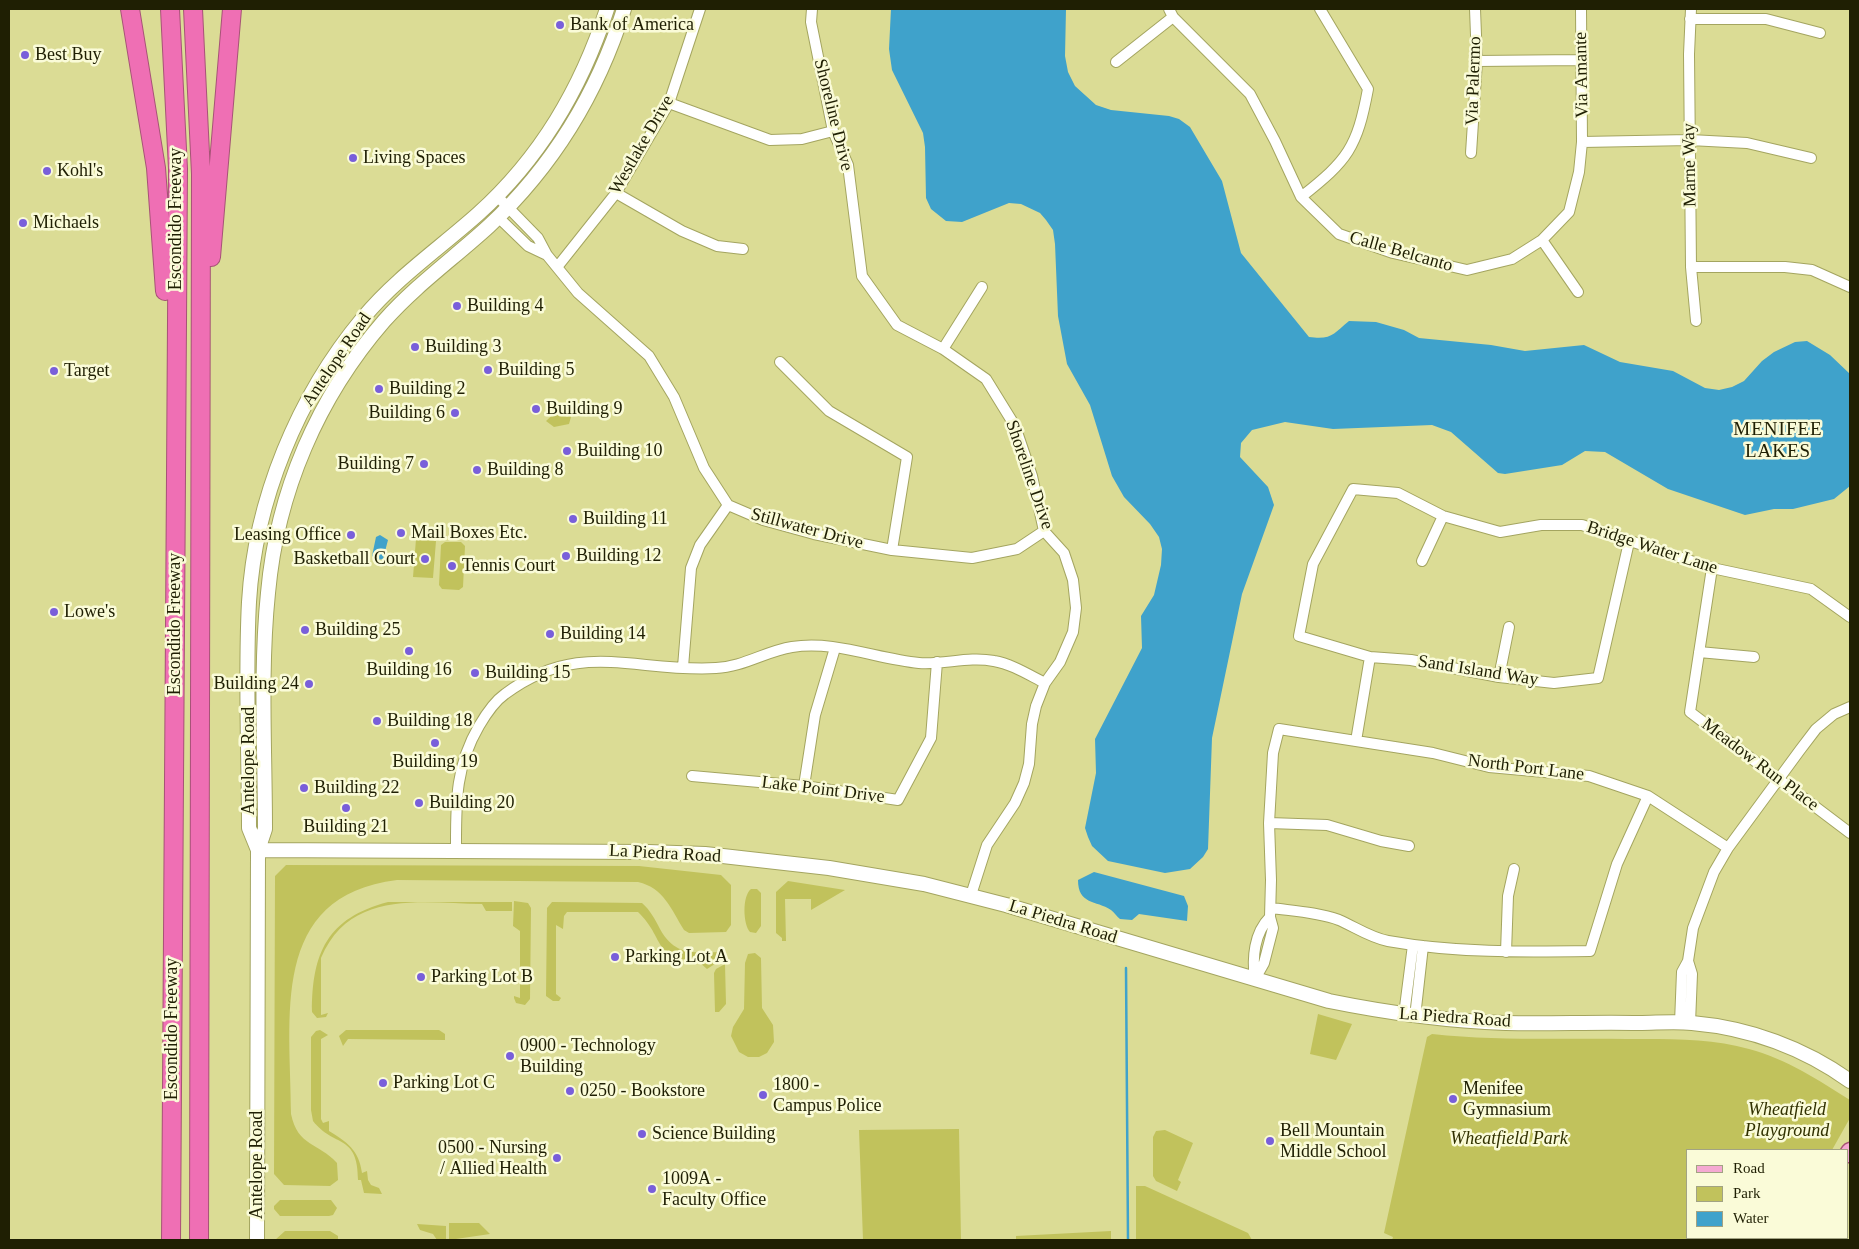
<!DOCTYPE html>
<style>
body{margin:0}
#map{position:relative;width:1859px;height:1249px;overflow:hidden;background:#dbdc95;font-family:"Times New Roman",serif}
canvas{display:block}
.frame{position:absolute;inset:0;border:10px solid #1f1f03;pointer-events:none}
.legend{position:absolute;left:1686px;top:1149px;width:162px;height:90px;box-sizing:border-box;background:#fafbd8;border:1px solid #a2a383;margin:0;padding:6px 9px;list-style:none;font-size:15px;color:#1f1f03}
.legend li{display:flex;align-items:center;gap:10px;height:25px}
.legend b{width:25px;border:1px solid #a2a383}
</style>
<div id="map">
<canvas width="1859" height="1249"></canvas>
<div class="frame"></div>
<ul class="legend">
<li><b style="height:6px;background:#f5a9d2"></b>Road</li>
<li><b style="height:14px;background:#c1c25c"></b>Park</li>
<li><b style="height:14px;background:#3fa2cb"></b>Water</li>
</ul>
</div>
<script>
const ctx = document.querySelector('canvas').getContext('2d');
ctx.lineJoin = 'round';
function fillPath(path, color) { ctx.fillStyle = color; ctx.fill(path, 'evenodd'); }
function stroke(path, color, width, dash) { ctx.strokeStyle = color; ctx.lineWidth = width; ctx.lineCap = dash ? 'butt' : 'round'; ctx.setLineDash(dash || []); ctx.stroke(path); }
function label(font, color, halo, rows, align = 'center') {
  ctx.font = font + ' "Times New Roman",serif'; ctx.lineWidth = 5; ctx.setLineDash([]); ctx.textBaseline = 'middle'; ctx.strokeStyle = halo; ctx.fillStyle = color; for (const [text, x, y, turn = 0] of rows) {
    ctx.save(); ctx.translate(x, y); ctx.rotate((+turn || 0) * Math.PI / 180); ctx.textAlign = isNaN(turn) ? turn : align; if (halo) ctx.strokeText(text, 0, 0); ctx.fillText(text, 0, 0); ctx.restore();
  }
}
fillPath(new Path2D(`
 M562,406L571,417L569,424L554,427L546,421Z
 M416,539L436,541L433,578L413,577Z
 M445,542H461L465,546L463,587L459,590L442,589L439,585L441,545Z
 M286,865L639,866L721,875L731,885V925L726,932L689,933L684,930C671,909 664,888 638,882L397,880C268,896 291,1018 291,1114C298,1147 318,1142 337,1163L338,1180L330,1186L284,1185L274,1174L275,876Z
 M788,881L845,890L811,910V899H785L786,941H782V938L776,933V892Z
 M751,889H757L761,893V926L756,933L750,932C743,924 742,896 751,889Z
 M514,901L528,903L531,908L530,999L525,1005L516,1003L514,998V996L520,998V931L513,926Z
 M388,902H512V911H486L482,904C422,903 350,889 321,958V1015L328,1013L326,1017L317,1018L312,1012C312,953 327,918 388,902Z
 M552,902L642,903C650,910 655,919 660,929C676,958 696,952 726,952V957L707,969L699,962C650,956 666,939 638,912H567L564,916L563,929L556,925V994L561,998L559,1001H553L546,996L547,908Z
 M748,954L755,953L761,958L762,1008L773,1025L774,1042L767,1053L759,1057H748L739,1052L731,1036L733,1027L744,1009L745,963Z
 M725,964L726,1004L719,1012H715L714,973L716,969Z
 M1318,1014L1352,1024L1336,1060L1310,1054Z
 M320,1030L328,1035L321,1039V1119L323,1123L329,1121V1131C347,1142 359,1150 362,1173L367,1171L368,1180L371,1185L379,1188L382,1194L364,1193L361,1180H358C358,1133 334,1148 313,1121L311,1110V1037L316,1031Z
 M346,1030H439L445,1034V1040L348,1039L343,1046L339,1036Z
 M1432,1034C1496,1041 1562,1038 1626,1039C1667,1039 1711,1038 1749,1049C1787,1059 1818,1080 1850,1100V1118L1832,1150H1688V1238H1782L1781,1240H1392L1393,1237L1384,1233L1427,1037Z
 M959,1129L961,1240H863L859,1130Z
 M1165,1130L1193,1143L1178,1180L1181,1182L1177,1191L1156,1181L1153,1176V1137L1156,1131Z
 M1136,1186H1145L1248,1233L1252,1240H1136Z
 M280,1200H331L337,1208L333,1215L329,1216H280L274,1209V1206Z
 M449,1223H479L490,1234L449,1240Z
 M417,1224L446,1226V1240H437L433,1234L420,1230Z
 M285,1231H330L338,1236V1240H275Z
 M1111,1231V1240H1016V1236Z`), '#c1c25c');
fillPath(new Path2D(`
 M891,9H1066L1065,56L1068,72L1075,86L1096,105L1111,110L1169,116L1179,119L1190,127L1222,181L1241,253L1309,337C1332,340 1333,334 1349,321L1376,322L1404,330L1419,338L1491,345L1525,351L1584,345L1620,362L1673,371L1705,388L1719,390L1732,387L1744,381L1762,361L1774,352L1795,342L1807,341L1830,355L1850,374V486L1834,499L1793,509H1774L1745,515L1668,489L1605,452L1585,451L1562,465L1505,474L1498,473L1451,432L1432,425L1333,429L1285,422L1252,430L1241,443L1240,457L1268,487L1274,505L1242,594L1212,738L1208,849L1203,857L1190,869L1165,873L1108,861L1092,846L1088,837L1085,828L1096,773L1095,739L1142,648L1141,616L1154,595L1161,565L1162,549L1159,537L1150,524L1124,497L1112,476L1090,405L1067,364L1058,316L1055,244L1053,230L1046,220L1040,213L1021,204L1009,203L962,222L946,221L931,209L926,198L925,147L923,133L892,70L889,49Z
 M380,535L388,540L383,559L377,560L372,556L376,537Z
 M1094,872L1184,896L1188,906L1187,921L1139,914L1132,920L1120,919C1117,917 1114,912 1111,910C1096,900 1078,905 1078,880Z`), '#3fa2cb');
stroke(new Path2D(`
 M1126,968L1128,1240`), '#3fa2cb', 2.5);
const street = new Path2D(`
 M812,9L811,22L833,131L848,165L862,276L897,325L943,349L986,379L1015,426L1032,476L1044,531L1064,553L1073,580L1076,608L1073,632L1060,662L1045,683L1036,706L1032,724L1029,764L1024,783L1015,803L987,845L971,895
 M1169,9L1173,17L1250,94L1275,141L1301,197L1339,234L1393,253L1467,270L1512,259L1542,240L1569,212L1579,172L1582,142L1581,9
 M1691,9L1689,54L1691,267L1696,321
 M1690,19H1766L1820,33
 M1477,61L1581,60
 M1116,62L1173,17
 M669,103L770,140L802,139L833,131
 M1582,142L1690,140L1747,143L1811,158
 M1471,153L1477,61L1475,9
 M616,193L682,231L717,246L743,249
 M497,196L538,238L547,255
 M1301,197C1348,160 1357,148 1368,89L1320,9
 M498,217L528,246L547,255L578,293L649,356L674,397L704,468L728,505L763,520L814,534L892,550L972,558L1017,549L1044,531
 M1542,240L1578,292
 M558,266L616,193L669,103L700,9
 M1691,267H1785L1812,270L1850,287
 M943,349L982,287
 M780,362L829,411L907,457L892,550
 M1629,542L1598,678L1554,683L1499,677L1411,660L1370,657L1299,636L1313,564L1353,489L1398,493L1443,516L1500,532L1541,525H1582L1712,568L1811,589L1850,617
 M1422,561L1443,516
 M1712,568L1690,712L1850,833
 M1699,652L1754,657
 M683,667L691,568L700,545L728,505
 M1499,677L1509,627
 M1356,741L1370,657
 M692,776L804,786L898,800L931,738L937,662
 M804,786L815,715L835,648
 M1269,823L1327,825L1381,841L1409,846
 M456,849C456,803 455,767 479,726C486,714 495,701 505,694C580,638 635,673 716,668C743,667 766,651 792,647C834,640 877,659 919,663C944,665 968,656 994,661C1012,664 1029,675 1045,683
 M1271,908C1293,911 1317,912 1339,920C1355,927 1371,938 1388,941C1455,953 1522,952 1590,951L1617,864L1648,796
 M1506,952L1508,896L1514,869
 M1688,961L1692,974L1690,1023
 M1255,979L1264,963L1273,928L1270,917L1271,880L1269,823L1273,753L1279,729L1433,753L1489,767L1589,776L1648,796L1728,848
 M1255,979C1252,958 1254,933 1270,917
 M1404,1015L1413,945
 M1415,1017L1423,946
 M1680,1023L1682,972L1688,961L1693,928L1714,872L1728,848L1800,750L1816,729L1834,714L1850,707`);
const secondary = new Path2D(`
 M258,850L648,852L705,854L829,868L924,884L1006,905L1329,1001C1388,1013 1445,1021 1506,1023C1550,1024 1594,1022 1639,1023C1656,1023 1674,1021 1692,1023C1749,1028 1804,1048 1850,1081
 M258,850L249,828C249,753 245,677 249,602C255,500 298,396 363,318C396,278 440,248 478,214C541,157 581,89 607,9
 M257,1240L258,850L265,829C265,751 260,671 268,593C277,492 318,397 384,321C416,285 454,258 489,226C553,166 598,92 624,9`);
const primary = new Path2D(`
 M1848,1154L1850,1151
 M1798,1240L1799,1238`);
const highway = new Path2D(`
 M130,9L156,168L165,291
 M170,9L178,169L171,1240
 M193,9L201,174L199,1240
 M211,257L232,9`);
stroke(street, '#a4a560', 12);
stroke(secondary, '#a4a560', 16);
stroke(primary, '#a65376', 19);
stroke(highway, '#a65376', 20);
stroke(street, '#fff', 10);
stroke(secondary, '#fff', 14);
stroke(primary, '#f5a9d2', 16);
stroke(highway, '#ef6fb4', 18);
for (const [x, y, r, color] of [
 [560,25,5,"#795fda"],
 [25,55,5,"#795fda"],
 [353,158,5,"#795fda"],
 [47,171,5,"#795fda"],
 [23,223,5,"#795fda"],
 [457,306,5,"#795fda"],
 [415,347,5,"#795fda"],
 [488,370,5,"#795fda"],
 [54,371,5,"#795fda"],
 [379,389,5,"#795fda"],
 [536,409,5,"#795fda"],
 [455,413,5,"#795fda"],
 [567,451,5,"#795fda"],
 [424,464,5,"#795fda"],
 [477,470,5,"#795fda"],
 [573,519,5,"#795fda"],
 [401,533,5,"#795fda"],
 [351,535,5,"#795fda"],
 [566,556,5,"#795fda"],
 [425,559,5,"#795fda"],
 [452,566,5,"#795fda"],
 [54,612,5,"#795fda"],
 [305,630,5,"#795fda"],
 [550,634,5,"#795fda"],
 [409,651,5,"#795fda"],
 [475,673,5,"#795fda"],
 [309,684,5,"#795fda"],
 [377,721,5,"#795fda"],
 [435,743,5,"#795fda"],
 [304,788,5,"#795fda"],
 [419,803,5,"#795fda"],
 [346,808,5,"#795fda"],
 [615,957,5,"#795fda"],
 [421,977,5,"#795fda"],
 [510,1056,5,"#795fda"],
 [383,1083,5,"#795fda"],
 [570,1091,5,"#795fda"],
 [763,1095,5,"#795fda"],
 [1453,1099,5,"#795fda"],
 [642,1134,5,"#795fda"],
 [1270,1141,5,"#795fda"],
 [557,1158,5,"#795fda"],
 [652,1189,5,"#795fda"]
]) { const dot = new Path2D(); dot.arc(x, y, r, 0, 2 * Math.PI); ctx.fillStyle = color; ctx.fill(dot); stroke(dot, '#fafbd8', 2); }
label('18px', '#1f1f03', '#fafbd8', [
 ["Bank of America",570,25],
 ["Best Buy",35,55],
 ["Living Spaces",363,158],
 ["Kohl's",57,171],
 ["Michaels",33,223],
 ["Building 4",467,306],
 ["Building 3",425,347],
 ["Building 5",498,370],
 ["Target",64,371],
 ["Building 2",389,389],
 ["Building 9",546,409],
 ["Building 6",445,413,"right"],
 ["Building 10",577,451],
 ["Building 7",414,464,"right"],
 ["Building 8",487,470],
 ["Building 11",583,519],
 ["Mail Boxes Etc.",411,533],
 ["Leasing Office",341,535,"right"],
 ["Building 12",576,556],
 ["Basketball Court",415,559,"right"],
 ["Tennis Court",462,566],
 ["Lowe's",64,612],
 ["Building 25",315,630],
 ["Building 14",560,634],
 ["Building 16",409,670,"center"],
 ["Building 15",485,673],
 ["Building 24",299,684,"right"],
 ["Building 18",387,721],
 ["Building 19",435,762,"center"],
 ["Building 22",314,788],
 ["Building 20",429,803],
 ["Building 21",346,827,"center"],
 ["Parking Lot A",625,957],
 ["Parking Lot B",431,977],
 ["0900 - Technology",520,1046],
 ["Building",520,1067],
 ["Parking Lot C",393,1083],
 ["1800 -",773,1085],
 ["Campus Police",773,1106],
 ["Menifee",1463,1089],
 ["Gymnasium",1463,1110],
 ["0250 - Bookstore",580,1091],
 ["Bell Mountain",1280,1131],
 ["Middle School",1280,1152],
 ["Science Building",652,1134],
 ["0500 - Nursing",547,1148,"right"],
 ["/ Allied Health",547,1169,"right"],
 ["1009A -",662,1179],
 ["Faculty Office",662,1200]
], 'left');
label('18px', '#1f1f03', '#fafbd8', [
 ["Via Amante",1582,75,-91],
 ["Via Palermo",1474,81,-88],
 ["Shoreline Drive",833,115,76],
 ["Westlake Drive",642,145,-60],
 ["Marne Way",1690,165,-91],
 ["Escondido Freeway",176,219,-90],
 ["Calle Belcanto",1401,252,16],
 ["Antelope Road",337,360,-56],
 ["Shoreline Drive",1029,475,71],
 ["Stillwater Drive",807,529,15],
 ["Bridge Water Lane",1652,548,18],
 ["Escondido Freeway",175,624,-90],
 ["Sand Island Way",1478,671,9],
 ["Antelope Road",249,761,-90],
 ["Meadow Run Place",1760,765,37],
 ["North Port Lane",1526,768,7],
 ["Lake Point Drive",823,790,7],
 ["La Piedra Road",665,854,3],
 ["La Piedra Road",1063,922,17],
 ["La Piedra Road",1455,1018,4],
 ["Escondido Freeway",172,1029,-90],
 ["Antelope Road",257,1165,-90]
]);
label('italic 18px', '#313100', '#fafbd8', [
 ["Wheatfield",1787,1110],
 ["Playground",1787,1131],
 ["Wheatfield Park",1509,1139]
]);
ctx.letterSpacing = '1px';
label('19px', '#1f1f03', '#fafbd8', [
 ["MENIFEE",1778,430],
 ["LAKES",1778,452]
]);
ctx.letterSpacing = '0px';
</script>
